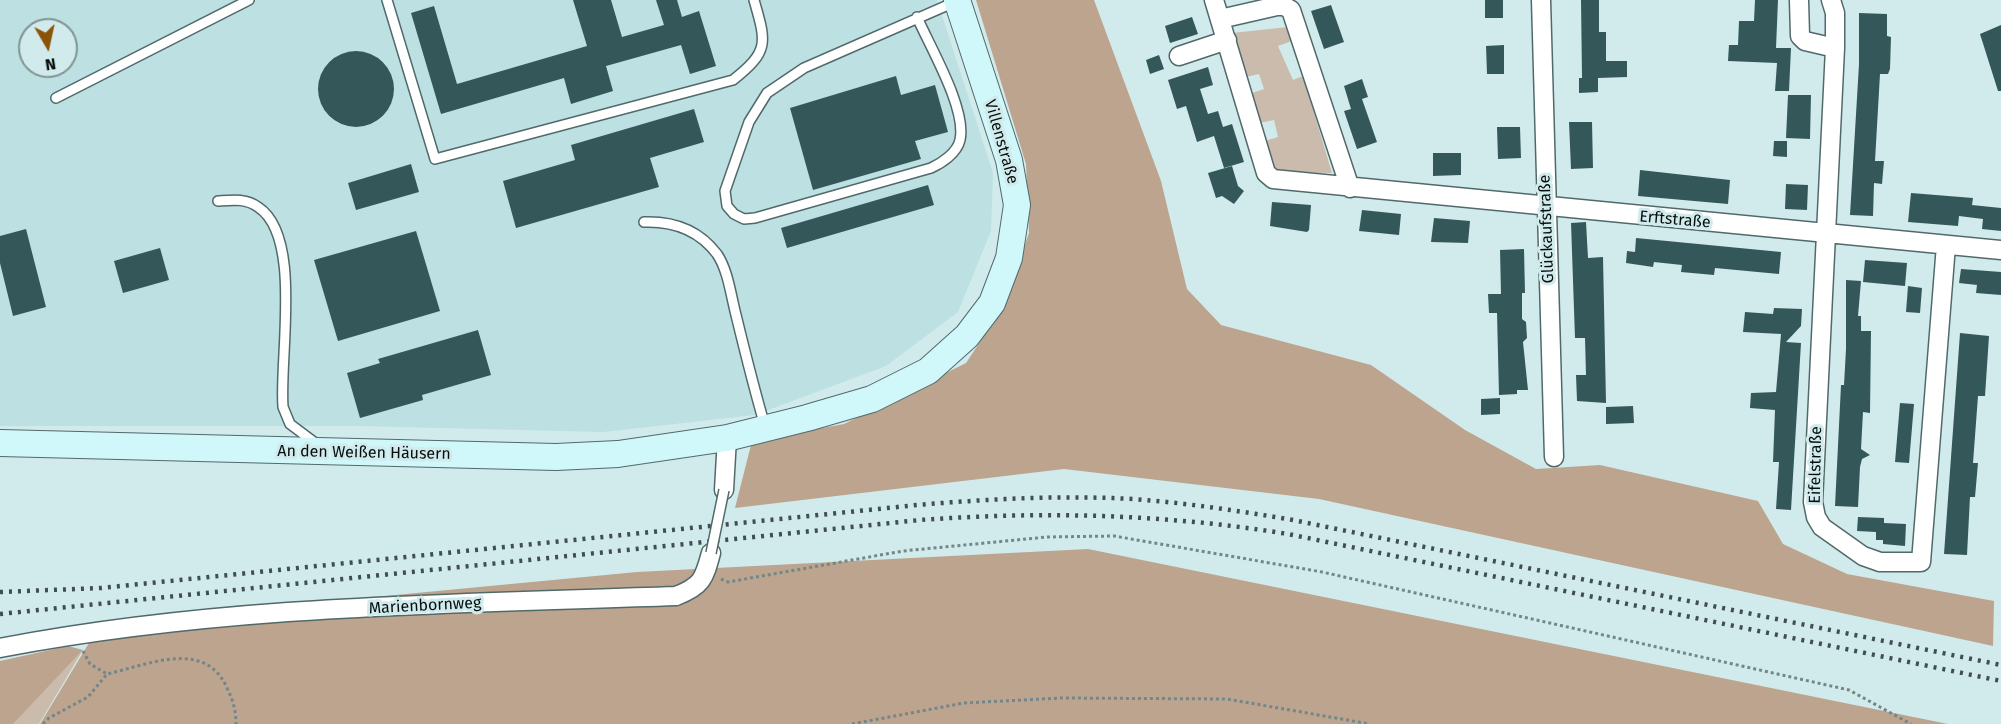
<!DOCTYPE html>
<meta charset="utf-8">
<style>
body{margin:0}
#map{position:relative;width:2001px;height:724px;overflow:hidden;background:#d1ebec;font-family:"Fira Sans",sans-serif}
canvas{display:block}
.north{position:absolute;left:18px;top:18px;width:60px;height:60px;box-sizing:border-box;background:#d1ebec;border:2px solid #809393;border-radius:50%;rotate:171deg;font-size:16px;font-weight:700;line-height:24px;text-align:center;color:#060e0e}
.north::after{content:'';display:block;margin:auto;width:21px;height:27px;background:#8b5308;clip-path:polygon(50% 0,100% 100%,50% 72%,0 100%)}
</style>
<div id="map">
<canvas width="2001" height="724"></canvas>
<div class="north">N</div>
</div>
<script>
const ctx = document.querySelector('canvas').getContext('2d');
ctx.lineJoin = 'round';
function fillPath(path, color) { ctx.fillStyle = color; ctx.fill(path, 'evenodd'); }
function stroke(path, color, width, dash) { ctx.strokeStyle = color; ctx.lineWidth = width; ctx.lineCap = dash ? 'butt' : 'round'; ctx.setLineDash(dash || []); ctx.stroke(path); }
function label(font, color, halo, rows, align = 'center') {
  ctx.font = font + ' "Fira Sans",sans-serif'; ctx.lineWidth = 6; ctx.setLineDash([]); ctx.textBaseline = 'middle'; ctx.strokeStyle = halo; ctx.fillStyle = color; for (const [text, x, y, turn = 0] of rows) {
    ctx.save(); ctx.translate(x, y); ctx.rotate((+turn || 0) * Math.PI / 180); ctx.textAlign = isNaN(turn) ? turn : align; if (halo) ctx.strokeText(text, 0, 0); ctx.fillText(text, 0, 0); ctx.restore();
  }
}
fillPath(new Path2D(`
 M0,0H937L993,173L991,231L958,312L886,366L755,415L603,432L359,426H0ZM30,30H66V66H30Z`), '#bde0e2');
fillPath(new Path2D(`
 M1288,27L1292,41L1278,46L1293,80L1303,76L1332,173L1275,172L1265,141L1278,137L1274,120L1259,123L1249,94L1264,89L1259,74L1246,77L1232,33Z
 M83,650L39,724H13L21,715Z`), '#cabbad');
fillPath(new Path2D(`
 M976,0H1094L1161,181L1187,289L1221,325L1371,365L1465,430L1536,469L1600,465L1758,501L1783,544L1847,574L1994,601L1993,646L1319,499L1064,469L735,508L752,441L844,424L966,363L1002,309L1029,233L1026,164Z
 M1088,549L1948,724H40L101,623L637,572Z
 M68,646L83,650L13,724H0V661Z`), '#bca48f');
fillPath(new Path2D(`
 M573,0H611L622,37L664,25L656,0H677L682,17L699,11L716,66L690,74L681,45L606,66L613,91L571,104L564,78L441,114L411,13L434,6L457,84L587,46Z
 M1485,0H1503V18H1485Z
 M1581,0H1599V32H1606V61H1627V77L1598,78V92L1579,93V78H1582Z
 M1755,0H1778L1776,48H1791L1789,91H1775L1777,63L1728,61L1729,45H1738L1739,21H1754Z
 M1331,5L1344,42L1324,49L1311,11Z
 M1859,13L1887,14V36L1891,37L1890,69L1888,74H1880L1875,161H1884L1882,184L1874,183L1873,216L1850,215L1859,64Z
 M1192,17L1198,34L1170,43L1165,26Z
 M2001,25V91H1998L1980,34Z
 M1504,45V74H1487L1486,46Z
 M318 89a38 38 0 1 1 76 0a38 38 0 1 1-76 0Z
 M1159,55L1164,69L1150,74L1146,60Z
 M1208,67L1213,85L1200,89L1208,114L1218,111L1223,127L1232,124L1244,162L1224,168L1214,136L1197,142L1186,106L1177,109L1168,80Z
 M896,76L901,95L935,85L948,132L915,141L921,159L813,190L790,108Z
 M1362,79L1368,97L1362,99L1377,142L1357,149L1344,111L1351,109L1344,86Z
 M1788,95H1811L1810,139L1786,138Z
 M694,109L704,142L650,158L659,187L516,228L503,181L575,160L571,145Z
 M1569,122H1592L1593,168L1571,169Z
 M1497,127H1520L1521,158L1498,159Z
 M1774,141H1787V157L1773,156Z
 M1433,153H1461V175L1433,176Z
 M411,164L419,192L356,210L348,183Z
 M1232,166L1238,186L1244,191L1234,204L1222,196L1216,198L1208,173Z
 M1640,170L1730,180L1728,204L1638,196Z
 M1786,184L1808,185L1807,210L1785,209Z
 M928,185L934,205L787,248L781,228Z
 M1911,193L1973,198L1972,205L2001,208V231L1982,229L1983,219L1959,216L1958,226L1908,222Z
 M1272,202L1311,205L1309,230L1307,232L1270,226Z
 M1362,210L1401,214L1399,235L1359,231Z
 M1434,218L1470,221L1468,243L1431,242Z
 M1586,222L1588,258L1603,257L1606,403L1577,401L1576,375H1586L1585,338H1575L1571,223Z
 M26,229L46,307L13,316L0,263V236Z
 M416,231L440,311L338,341L314,260Z
 M1636,238L1781,252L1779,274L1715,268L1714,275L1681,272L1682,265L1654,262L1653,267L1626,263L1627,251L1635,252Z
 M160,248L169,280L123,293L114,261Z
 M1524,249L1525,293H1522V319L1526,322L1527,338L1523,342L1528,390H1517V394L1499,395L1497,313H1489L1488,294H1501L1500,250Z
 M1865,260L1907,263L1905,286L1863,282Z
 M1961,269L2001,272V295L1976,293L1977,285L1959,283Z
 M1846,280L1861,281L1858,316H1861V331H1871L1870,413L1863,412L1861,449L1870,455L1862,459L1860,467L1858,507L1835,506L1841,385H1844L1846,349Z
 M1908,286L1922,288L1920,313L1906,312Z
 M1774,308L1802,309L1801,326L1786,342L1801,343L1791,510L1776,509L1779,462H1773L1775,410L1750,408L1751,393L1776,392L1781,334L1743,332L1745,312L1773,314Z
 M478,330L491,375L422,395L423,400L360,418L347,373L380,363L378,359Z
 M1960,333L1989,336L1985,396H1978L1973,463H1978L1975,497H1970L1967,555L1944,554Z
 M1500,398V414L1481,415V399Z
 M1900,403L1914,404L1909,463L1895,462Z
 M1633,406L1634,423L1606,424V407Z
 M1858,517L1884,518V523L1906,524L1905,546L1883,544V540H1876V532L1857,531Z`), '#34585a');
const lane = new Path2D(`
 M387,0L435,159L733,80C770,51 766,42 754,0
 M917,17C930,47 967,109 960,140C957,153 942,163 931,168L755,218L744,219L734,214L727,206L725,191L749,122L767,93L804,68L955,2
 M56,98L249,0
 M218,201C232,200 246,198 258,207C303,236 279,357 283,407L290,424L318,445
 M644,222C673,221 699,230 717,254C728,270 731,296 736,315C745,352 754,389 765,426`);
const street = new Path2D(`
 M1214,0L1266,173L1273,179L2001,250
 M1541,0L1554,457
 M1799,0L1800,36L1805,41L1835,48
 M1831,0L1835,13V48L1813,502L1816,517L1822,527L1863,556L1880,562H1921L1946,245
 M1220,19L1277,6H1284L1291,10L1350,188
 M1179,56L1227,40
 M724,490L727,438
 M0,648C222,605 451,604 676,596C702,586 704,579 711,553`);
const secondary = new Path2D(`
 M0,443L556,457L618,454L727,438L807,418L872,399L928,371L967,336L992,303L1009,258L1017,205L1009,160L957,0`);
stroke(lane, '#52696a', 12);
stroke(street, '#52696a', 21);
stroke(secondary, '#52696a', 28);
stroke(new Path2D(`
 M721,579L728,582L903,551L1047,537L1114,536L1322,572L1849,690L1911,724
 M83,651L90,664L107,674C148,665 205,638 227,688C233,700 236,711 236,724
 M43,724L49,718L88,697L107,674
 M852,724L964,703L1062,698L1227,699L1370,724`), '#748687', 3, [3, 3]);
stroke(lane, '#fff', 9);
stroke(street, '#fff', 18);
stroke(secondary, '#d0f8fa', 26);
stroke(new Path2D(`
 M0,592L101,588L917,505C989,499 1061,495 1133,499C1187,503 1240,511 1293,520L2001,665
 M0,614L920,520C1044,511 1165,514 1288,534L2001,681`), '#414e4e', 4.5, [3, 6]);
const laneBridge = new Path2D(`
 M711,553L724,490`);
stroke(laneBridge, '#52696a', 12, []);
stroke(laneBridge, '#fff', 9);
label('16px', '#060e0e', '#d1ebec', [
 ["Villenstraße",1001,142,74],
 ["Erftstraße",1675,220,5],
 ["Glückaufstraße",1547,229,-92],
 ["An den Weißen Häusern",364,453,1],
 ["Eifelstraße",1816,465,-89],
 ["Marienbornweg",425,606,-3]
]);
</script>
